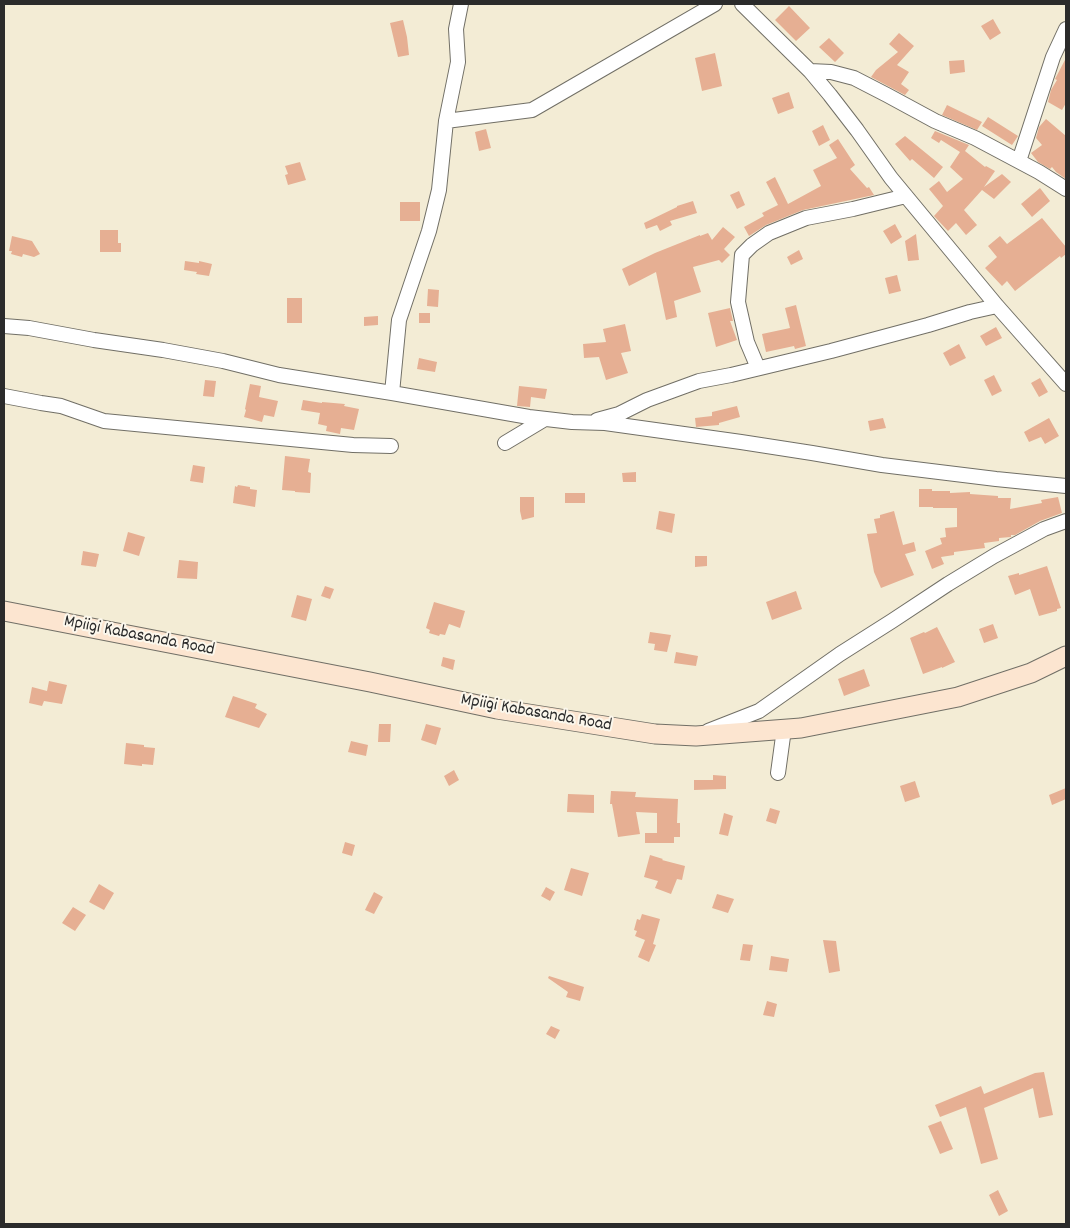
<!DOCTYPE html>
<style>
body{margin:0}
#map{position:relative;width:1070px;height:1228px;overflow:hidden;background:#f3ecd5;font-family:Dekko,sans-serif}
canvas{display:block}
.frame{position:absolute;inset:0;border:5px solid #2b2b2b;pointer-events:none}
</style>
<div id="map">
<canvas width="1070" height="1228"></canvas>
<div class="frame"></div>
</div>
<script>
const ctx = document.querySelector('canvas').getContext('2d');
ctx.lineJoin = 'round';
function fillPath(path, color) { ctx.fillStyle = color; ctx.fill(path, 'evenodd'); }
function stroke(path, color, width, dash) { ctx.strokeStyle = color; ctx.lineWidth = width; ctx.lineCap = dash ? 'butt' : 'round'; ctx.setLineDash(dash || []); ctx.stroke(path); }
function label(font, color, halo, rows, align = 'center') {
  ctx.font = font + ' Dekko,sans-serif'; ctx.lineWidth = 4; ctx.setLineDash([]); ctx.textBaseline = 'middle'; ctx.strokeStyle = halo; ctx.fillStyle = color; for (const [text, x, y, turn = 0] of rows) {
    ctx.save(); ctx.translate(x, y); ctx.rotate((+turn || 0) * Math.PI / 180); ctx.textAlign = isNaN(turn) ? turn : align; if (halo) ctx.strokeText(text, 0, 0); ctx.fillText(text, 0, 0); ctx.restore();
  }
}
fillPath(new Path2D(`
 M789,6L810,28L796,41L775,20Z
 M993,19L1001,33L990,40L981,26Z
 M403,20L407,37L409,55L398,57L390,23Z
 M899,33L914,46L897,65L909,72L901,84L909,90L905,95L871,77L876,70L898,52L889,44Z
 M829,38L844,53L835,62L819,47Z
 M715,53L722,86L702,91L695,58Z
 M1066,58V103L1062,110L1048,102L1051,90L1057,80L1055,79Z
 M964,60L965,72L950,74L949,61Z
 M789,92L794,108L778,114L772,98Z
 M947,105L982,122L977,130L942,115Z
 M988,117L1018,136L1012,145L982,126Z
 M1046,119L1066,136V179L1056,172L1052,167L1050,169L1038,162L1031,153L1042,145L1036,138L1039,127Z
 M823,125L830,140L819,146L812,131Z
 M486,129L491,148L479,151L475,132Z
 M935,131L969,145L965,151L985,167L986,166L995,171L984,187L1002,174L1011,182L994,199L982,190L964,210L977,225L966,235L956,223L948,231L934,216L943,206L929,189L939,181L947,192L963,179L950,167L960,152L941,140L939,143L931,138Z
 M905,136L943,167L934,178L912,159L910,161L895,144Z
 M838,139L855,165L850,169L867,188L869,187L874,195L803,210L766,225L749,236L744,227L764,216L762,213L778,205L766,182L775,177L788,204L821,186L813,170L837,158L829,145Z
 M300,162L306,180L288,185L285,175L288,174L285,166Z
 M1040,188L1050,201L1032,217L1021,204Z
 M739,191L745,205L737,209L730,195Z
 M693,201L697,213L670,221L672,225L660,231L657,225L646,229L644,223L677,207V206Z
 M400,202H420V221H400Z
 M1042,218L1066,247V254L1061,258L1060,256L1015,291L1007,281L1002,286L985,268L997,257L988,246L1000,236L1007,244Z
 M895,224L902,237L891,244L883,231Z
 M723,227L735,237L724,249L730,255L722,263L719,260L693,267L701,292L674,301L677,317L666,320L656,272L629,286L622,269L655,253L700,235V236L708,233L712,240Z
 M100,230H118V243H121V252H100Z
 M916,234L919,260L908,261L905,241Z
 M12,236L32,241L40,254L34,257L23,254L22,257L11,254L12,251H9Z
 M799,250L803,259L791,265L787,257Z
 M185,261L199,263V261L212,264L209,276L196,274L197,272L184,270Z
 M897,275L901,291L889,294L885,278Z
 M428,289L439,290L438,307L427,306Z
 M287,298H302V323H287Z
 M796,305L806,346L795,349L794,346L766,352L762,334L790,328L785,308Z
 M730,308L733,321H730L737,340L716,347L708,313Z
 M419,313H430V323H419Z
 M378,316V325L364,326V317Z
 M625,324L631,351L621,353L628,373L606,380L599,357L584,358L583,344L606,342L603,329Z
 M996,327L1002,338L986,346L980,336Z
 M959,344L966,358L950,366L943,353Z
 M419,358L437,362L435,372L417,369Z
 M994,375L1002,391L992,396L984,380Z
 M1040,378L1048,392L1039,397L1031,383Z
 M205,380L216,381L214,397L203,396Z
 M250,384L261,386L259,397L278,401L274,417L264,415L262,422L244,417L246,410L245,409Z
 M519,386L547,389L545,399L531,397L530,407L517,406Z
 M303,400L322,403V402L345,404L344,406L359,409L354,430L341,428L340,434L326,431L327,426L318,424L320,413L301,410Z
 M737,406L740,417L719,423V425L696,427L695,418L712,416V412Z
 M883,418L886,428L870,431L868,421Z
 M1049,418L1059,436L1045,444L1041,437L1029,442L1024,432Z
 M285,456L310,459L308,472L311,473L310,493L295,492V491L282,490Z
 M193,465L205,467L203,483L190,481Z
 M636,472V482H623L622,473Z
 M238,485L250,487V489L257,490L255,507L233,503L235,486L237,487Z
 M919,489H932V491H950V493L970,492V494L998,496V498H1011L1010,509L1042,503L1041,500L1058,497L1062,513L1040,521L1015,535H1011V537L999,538V541L984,543L985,548L954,552V555L941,557L944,564L932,569L925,551L942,544L940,538L946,537L945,528L957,527V508H933V507H919Z
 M565,493H585V503H565Z
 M520,497H534V517L522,520L520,511Z
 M659,511L675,514L672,533L656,529Z
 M894,511L903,545L914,542L916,551L905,554L914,575L881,588L874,572L867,534L877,533L874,519L880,518V515Z
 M128,532L145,537L139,556L123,551Z
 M83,551L99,554L96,567L81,565Z
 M695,556H707V566L695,567Z
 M179,560L198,562L197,579L177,578Z
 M1047,566L1061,608L1057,609V611L1039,616L1030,589L1015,595L1008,576L1019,573V575Z
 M325,586L334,589L330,599L321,596Z
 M796,591L802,609L772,620L766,602Z
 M297,595L312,599L306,621L291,617Z
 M434,602L465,611L460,628L449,624L445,635L440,634L439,636L429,633L430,630L426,628Z
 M993,624L998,638L984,643L979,629Z
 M937,627L955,662L942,668V667L923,674L910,638L924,632L925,633Z
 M650,632L671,635L667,652L654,650L655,644L648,643Z
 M676,652L698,656L696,666L674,663Z
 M443,657L455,660L453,670L441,666Z
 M864,669L870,686L844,696L838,679Z
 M49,681L67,685L62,704L44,701L42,706L29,703L32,687L47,691Z
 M233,696L257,704L255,708L267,714L259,728L225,717Z
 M379,724H391L390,742H378Z
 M426,724L441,728L436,745L421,740Z
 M351,741L368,745L366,756L348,752Z
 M126,743L144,745V747L155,748L153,765L142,764V766L124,764Z
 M454,770L459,780L449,786L444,776Z
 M713,775L726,776V789L694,790V780H713Z
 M915,781L920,797L905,802L900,786Z
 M1066,788V799L1052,805L1049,795Z
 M611,791L636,792L635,797L678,799L677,823H680V837H674V843H645V833H657V813L636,812L640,834L618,837L612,804H610Z
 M568,794L594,795V813L567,812Z
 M770,808L780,811L776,824L766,821Z
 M724,813L733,816L728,836L719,834Z
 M345,842L355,845L352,856L342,853Z
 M650,855L663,859L662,860L685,866L682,880L677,879L671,894L655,888L658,881L644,877Z
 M571,868L589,873L582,896L564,890Z
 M99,884L114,893L104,910L89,902Z
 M546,887L555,892L550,901L541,896Z
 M374,892L383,897L374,914L365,910Z
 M717,894L734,899L728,913L712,908Z
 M73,907L86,915L75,931L62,923Z
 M642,914L660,919L653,944L656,945L649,962L638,957L645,940L635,936L637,931L634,930L637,919L640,920Z
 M823,940L836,941L840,971L829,973Z
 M743,944L753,945L750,961L740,960Z
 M771,956L789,959L787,972L769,970Z
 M549,976L584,987L580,1001L566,997L568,992L548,978Z
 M767,1001L777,1004L774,1017L763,1015Z
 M551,1026L560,1030L555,1039L546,1034Z
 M1044,1072L1053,1115L1039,1118L1033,1088L984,1108L998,1159L981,1164L966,1107L940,1117L935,1105L981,1086L984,1094L1035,1073Z
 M941,1121L953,1149L940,1154L928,1126Z
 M998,1190L1008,1211L999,1216L989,1195Z`), '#e6af93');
const street = new Path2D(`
 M742,4L810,71L830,95L857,130L891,178L997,306L1066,384
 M810,71L831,72L854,78L887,95L935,121L975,138L1039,172L1066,189
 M446,121L532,110L715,4
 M1019,161L1053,57L1066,29
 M4,326L29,328L94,340L163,350L223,361L279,375L392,393L529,417L572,422L605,423L741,442L812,453L882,465L996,479L1066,486
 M758,368L747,342L738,302L742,255L752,245L769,233L806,218L853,209L906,196
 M392,393L399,320L429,231L439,190L446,121L458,62L456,29L461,4
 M4,396L41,403L61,406L104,421L353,445L391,446
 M597,420L619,414L647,400L699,381L731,375L831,351L928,325L970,312L997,306
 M505,443L545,419
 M708,731L759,711L840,654L892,621L948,584L994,556L1044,529L1066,521
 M778,773L784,729`);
const secondary = new Path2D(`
 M4,611L370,682L497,709L655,734L696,736L801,728L958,697L1031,673L1066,656`);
stroke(street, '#716f66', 16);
stroke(secondary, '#716f66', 21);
stroke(street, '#fff', 14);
stroke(secondary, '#fce5d0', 19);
label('18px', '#2b2b2b', '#fbf7ec', [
 ["Mpiigi Kabasanda Road",139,637,11],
 ["Mpiigi Kabasanda Road",536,714,10]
]);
</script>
